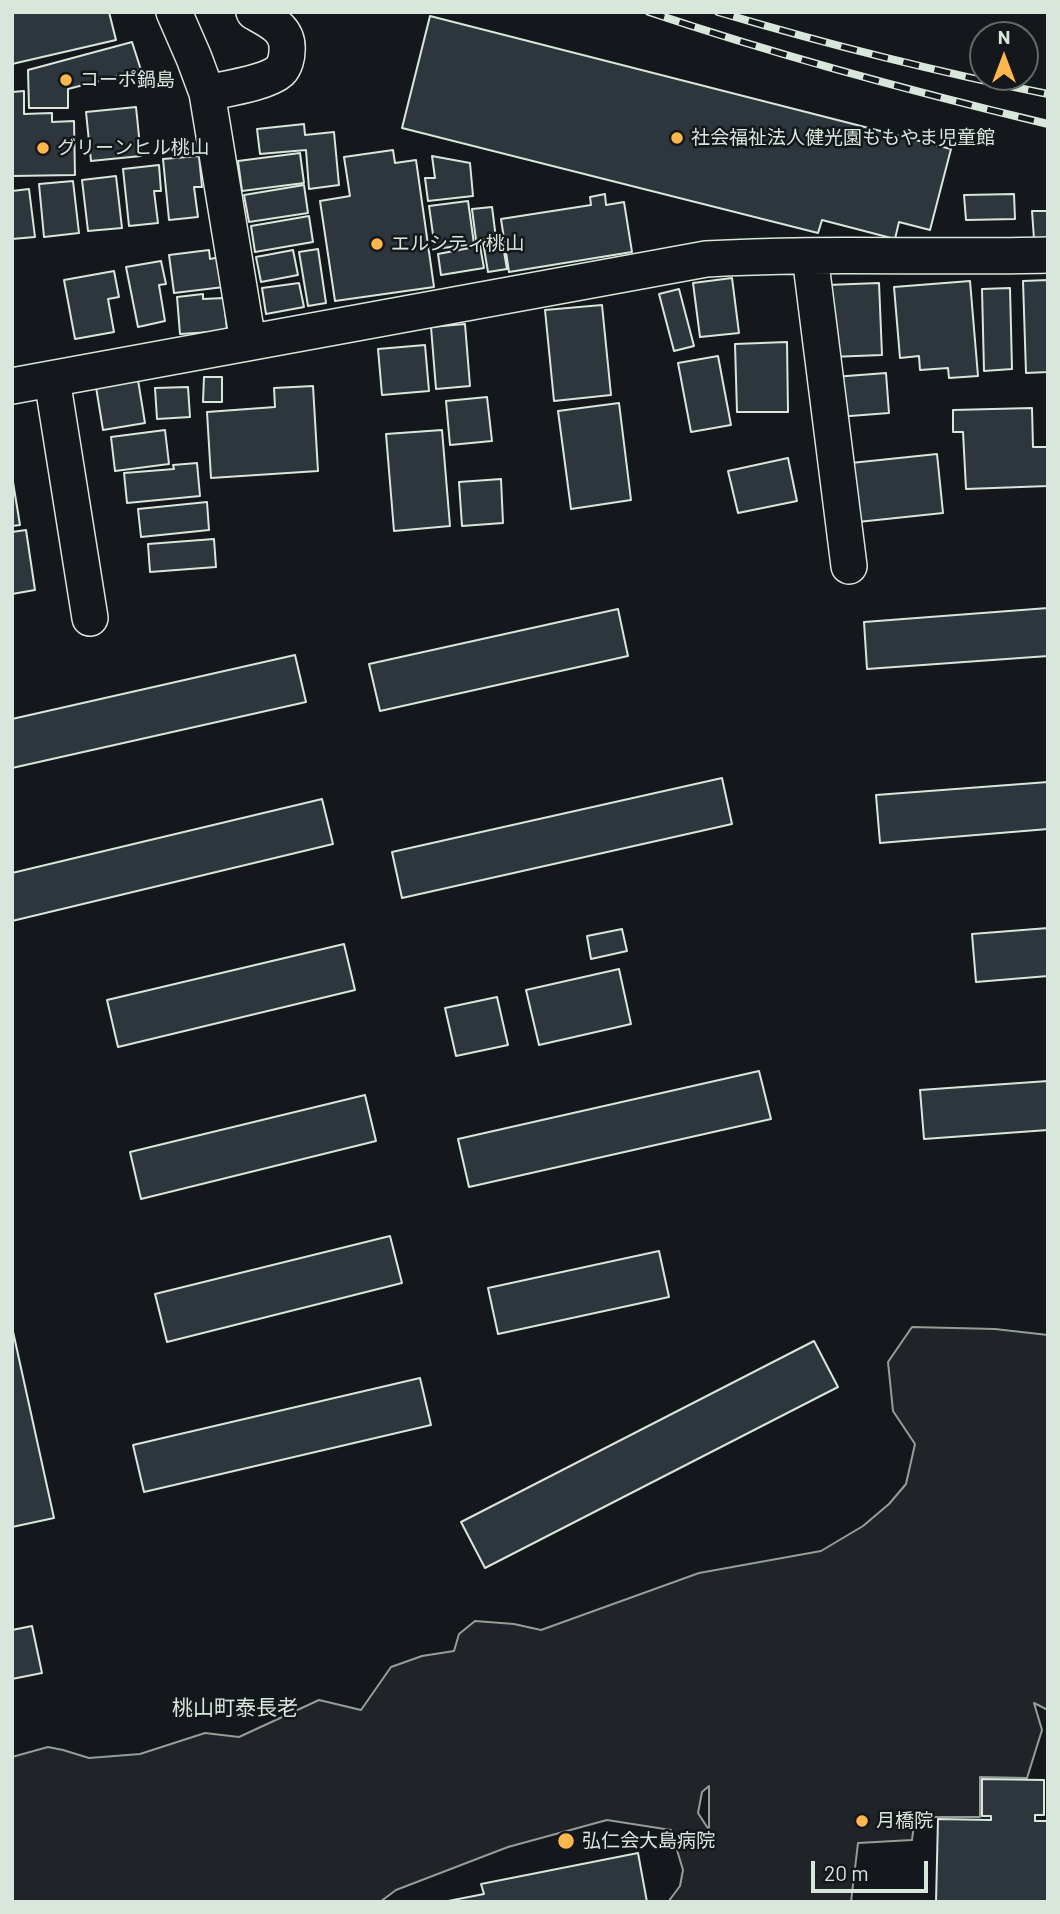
<!DOCTYPE html>
<meta charset="utf-8">
<style>
body{margin:0}
#map{position:relative;width:1060px;height:1914px;overflow:hidden;background:#14181c;font-family:Barlow,sans-serif}
canvas{display:block}
.frame{position:absolute;inset:0;border:14px solid #d8e6dc;pointer-events:none}
.north{position:absolute;left:969px;top:21px;width:70px;height:70px;box-sizing:border-box;background:#14181c;border:2px solid #626a69;border-radius:50%;rotate:0deg;font-size:19px;font-weight:700;line-height:28px;text-align:center;color:#d8e6dc}
.north::after{content:'';display:block;margin:auto;width:24px;height:32px;background:#ffb74d;clip-path:polygon(50% 0,100% 100%,50% 72%,0 100%)}
.scale{position:absolute;left:811px;top:1861px;width:117px;height:32px;box-sizing:border-box;border:4px solid #d8e6dc;border-top:0;padding-left:9px;font-size:21px;line-height:24px;white-space:nowrap;color:#d8e6dc;-webkit-text-stroke:5px #14181c;paint-order:stroke}
</style>
<div id="map">
<canvas width="1060" height="1914"></canvas>
<div class="frame"></div>
<div class="north">N</div>
<div class="scale">20 m</div>
</div>
<script>
const ctx = document.querySelector('canvas').getContext('2d');
ctx.lineJoin = 'round';
function fillPath(path, color) { ctx.fillStyle = color; ctx.fill(path, 'evenodd'); }
function stroke(path, color, width, dash) { ctx.strokeStyle = color; ctx.lineWidth = width; ctx.lineCap = dash ? 'butt' : 'round'; ctx.setLineDash(dash || []); ctx.stroke(path); }
function label(font, color, halo, rows, align = 'center') {
  ctx.font = font + ' Barlow,"Noto Sans JP",sans-serif'; ctx.lineWidth = 5; ctx.setLineDash([]); ctx.textBaseline = 'middle'; ctx.strokeStyle = halo; ctx.fillStyle = color; for (const [text, x, y, turn = 0] of rows) {
    ctx.save(); ctx.translate(x, y); ctx.rotate((+turn || 0) * Math.PI / 180); ctx.textAlign = isNaN(turn) ? turn : align; if (halo) ctx.strokeText(text, 0, 0); ctx.fillText(text, 0, 0); ctx.restore();
  }
}
const green = new Path2D(`
 M912,1327L995,1329L1048,1335V1710L1034,1703L1042,1730L1027,1778L980,1777V1817H915L912,1840L858,1843L851,1902H668L680,1886L683,1870L671,1830L607,1820L508,1847L396,1890L380,1902H12V1757L48,1747L63,1750L89,1758L140,1754L205,1733L239,1737L319,1700L361,1710L391,1667L422,1656L454,1651L459,1634L475,1621L514,1624L541,1630L699,1573L821,1551L863,1526L889,1504L906,1484L915,1444L893,1411L888,1362ZM709,1786V1830L698,1813L702,1792Z`);
fillPath(green, '#202428');
stroke(green, '#939e99', 2);
const building = new Path2D(`
 M12,12H109L116,40L12,64Z
 M430,16L951,149L930,230L899,222L895,239L822,220L818,233L402,128Z
 M132,42L141,70L68,89V108H29L28,70Z
 M24,91V114L52,113V122L74,121L75,175L12,176V92Z
 M136,107L141,156L91,161L86,112Z
 M304,124L305,135L334,132L339,185L309,189L306,150L260,154L257,129Z
 M393,150L395,163L416,160L434,287L335,301L320,201L350,196L344,157Z
 M300,153L304,183L242,191L238,161Z
 M199,156L202,187H194L198,217L169,220L163,159Z
 M432,156L470,163L473,196L428,201L425,178H435Z
 M159,165L161,191H154L158,223L129,226L123,169Z
 M116,176L122,228L88,231L82,180Z
 M73,181L79,233L44,237L39,184Z
 M304,185L308,213L249,222L244,195Z
 M29,189L35,237L12,239V191Z
 M605,194L606,205L624,202L632,252L509,272L501,219L591,205L590,197Z
 M1014,194L1015,219L966,220L964,195Z
 M468,201L474,244L435,249L429,206Z
 M492,207L496,238L476,240L472,209Z
 M1032,211H1048V238L1034,239Z
 M309,216L313,242L255,252L251,226Z
 M502,240L507,269L488,272L483,242Z
 M480,246L484,268L441,275L438,254Z
 M318,249L326,303L308,306L299,252Z
 M209,250L210,259L220,257L224,287L174,293L169,255Z
 M293,250L298,275L261,282L256,257Z
 M161,261L166,284L159,285L165,321L138,327L126,267Z
 M114,271L119,297L108,299L114,332L75,339L64,280Z
 M732,278L739,333L700,337L693,283Z
 M1048,280V372L1026,373L1023,281Z
 M970,281L978,376L949,378L948,368L920,370L919,356L900,358L894,287Z
 M299,283L304,307L266,314L262,288Z
 M879,283L882,355L830,357L827,285Z
 M1010,288L1012,369L984,371L982,289Z
 M679,289L694,346L674,351L659,294Z
 M203,294V299L224,298L227,331L180,334L177,297Z
 M602,305L611,395L554,401L545,310Z
 M465,324L470,386L436,389L431,327Z
 M787,342L788,412H737L735,344Z
 M425,345L429,391L382,395L378,349Z
 M718,356L731,425L691,432L678,363Z
 M886,373L889,413L837,417L834,377Z
 M204,377H222V402H203Z
 M138,380L145,423L103,430L96,387Z
 M313,386L318,471L211,478L207,412L275,407L274,388Z
 M188,387L190,417L157,419L155,388Z
 M487,397L492,441L450,445L446,401Z
 M619,403L631,500L571,509L558,411Z
 M1032,408L1033,447H1048V486L966,489L963,432H953V410Z
 M165,430L169,464L115,471L111,437Z
 M442,430L450,526L394,531L386,434Z
 M937,454L943,513L858,522L851,463Z
 M788,458L797,501L738,513L728,471Z
 M197,463L200,496L127,503L124,473L174,469L173,465Z
 M12,476L20,525L12,526Z
 M501,479L503,523L462,526L459,482Z
 M207,502L209,530L141,537L138,509Z
 M26,530L35,590L12,594V532Z
 M214,539L216,567L150,572L148,544Z
 M1048,608V656L867,669L864,622Z
 M618,609L628,656L380,711L369,664Z
 M295,655L306,702L12,768V719Z
 M722,778L732,824L402,898L392,852Z
 M1048,782V829L880,843L876,795Z
 M322,799L333,844L12,921V873Z
 M1048,928V976L976,982L972,934Z
 M622,929L627,951L591,959L587,936Z
 M344,944L355,990L118,1047L107,1000Z
 M619,969L631,1024L539,1045L526,990Z
 M497,997L508,1045L456,1056L445,1008Z
 M759,1071L771,1119L469,1187L458,1139Z
 M1048,1081V1130L924,1139L920,1090Z
 M365,1095L376,1141L141,1199L130,1152Z
 M390,1236L402,1283L167,1342L155,1294Z
 M659,1251L669,1297L498,1334L488,1288Z
 M12,1327L54,1518L12,1527Z
 M814,1341L838,1387L485,1568L461,1522Z
 M420,1378L431,1425L144,1492L133,1445Z
 M32,1626L42,1673L12,1679V1630Z
 M982,1779L1044,1780V1815H1035V1821H1048V1902H936L938,1819L991,1820V1816H982Z
 M638,1853L647,1902H443L484,1894L481,1884Z`);
fillPath(building, '#2c363c');
stroke(building, '#d8e6dc', 2);
const street = new Path2D(`
 M174,12L194,58L207,93L248,342
 M207,93C224,89 267,83 280,71C285,66 287,57 287,51C289,29 270,21 254,12
 M810,256L849,566
 M52,379L90,618
 M12,386L706,259C820,252 934,258 1048,255`);
stroke(street, '#d8e6dc', 38);
stroke(street, '#14181c', 35);
const rail = new Path2D(`
 M649,12C780,56 914,92 1048,124
 M718,12C826,44 937,72 1048,94`);
stroke(rail, '#d8e6dc', 8);
stroke(rail, '#14181c', 5, [16]);
for (const [x, y, r, color] of [
 [66,80,7,"#ffb74d"],
 [677,138,7,"#ffb74d"],
 [43,148,7,"#ffb74d"],
 [377,244,7,"#ffb74d"],
 [862,1821,7,"#ffb74d"],
 [566,1841,9,"#ffb74d"]
]) { const dot = new Path2D(); dot.arc(x, y, r, 0, 2 * Math.PI); ctx.fillStyle = color; ctx.fill(dot); stroke(dot, '#14181c', 2.5); }
label('19px', '#d8e6dc', '#14181c', [
 ["コーポ鍋島",80,80],
 ["社会福祉法人健光園ももやま児童館",691,138],
 ["グリーンヒル桃山",57,148],
 ["エルシティ桃山",391,244],
 ["月橋院",876,1821],
 ["弘仁会大島病院",582,1841]
], 'left');
label('21px', '#d8e6dc', '#14181c', [
 ["桃山町泰長老",235,1708]
]);
</script>
